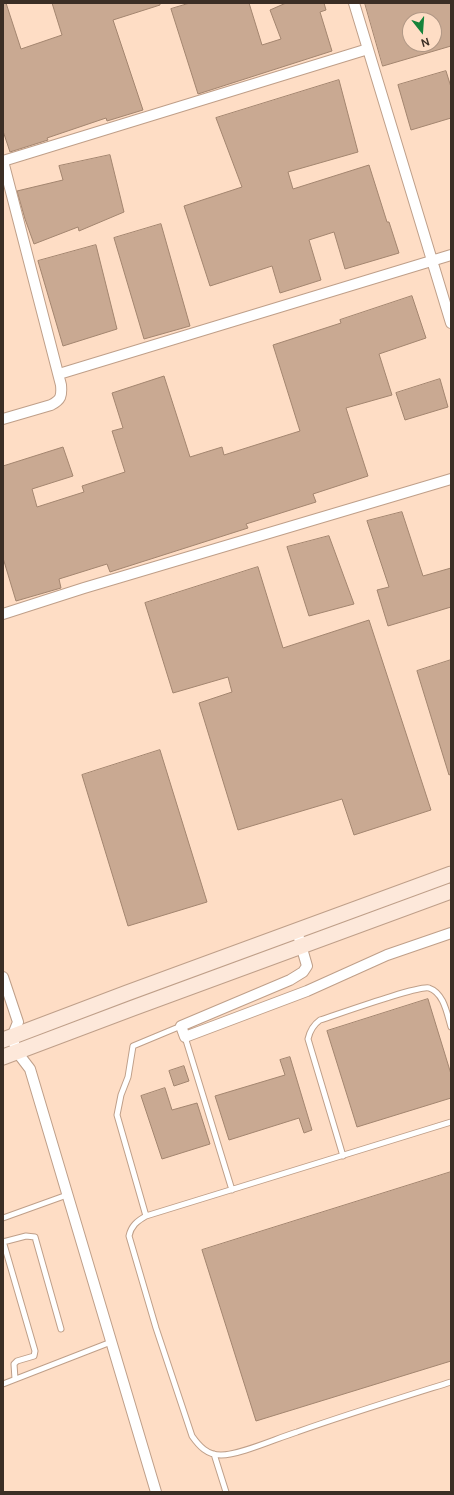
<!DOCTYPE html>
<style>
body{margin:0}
#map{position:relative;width:454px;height:1495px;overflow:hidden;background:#feddc5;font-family:"DM Sans",sans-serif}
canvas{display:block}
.frame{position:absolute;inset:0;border:4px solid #3b2e25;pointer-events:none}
.north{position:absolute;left:402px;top:12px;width:40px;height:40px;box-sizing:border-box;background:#feddc5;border:1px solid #b09785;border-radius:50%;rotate:163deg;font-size:11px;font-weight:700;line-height:16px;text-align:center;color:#3b2e25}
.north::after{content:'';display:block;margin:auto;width:14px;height:18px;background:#15833a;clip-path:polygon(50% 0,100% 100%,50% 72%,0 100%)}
</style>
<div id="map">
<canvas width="454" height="1495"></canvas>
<div class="frame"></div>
<div class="north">N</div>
</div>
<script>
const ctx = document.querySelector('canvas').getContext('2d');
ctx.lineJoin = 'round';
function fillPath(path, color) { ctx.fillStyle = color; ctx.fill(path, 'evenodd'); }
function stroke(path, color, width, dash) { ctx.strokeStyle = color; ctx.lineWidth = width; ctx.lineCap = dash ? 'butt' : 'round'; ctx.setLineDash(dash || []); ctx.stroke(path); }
const building = new Path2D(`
 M3,3H6L21,49L62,35L52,3H160V5L113,20L143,110L107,121L106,118L47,138L48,140L10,152L3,131Z
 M190,3H249L262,45L281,39L270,10L286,3H324L326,10L320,12L332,51L198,94L171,9Z
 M365,3H451V46L383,66ZM410,20H434V44H410Z
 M446,71L451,87V118L411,130L398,85Z
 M339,80L358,152L288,172L293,189L369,165L387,222H389L399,253L345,269L334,232L309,240L321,280L280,293L272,266L210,286L184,206L242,187L216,118Z
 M110,155L124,212L79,231L78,227L34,244L25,219L17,191L63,180L59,166Z
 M161,224L190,326L144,339L114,238Z
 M96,245L117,329L63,346L38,261Z
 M412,296L426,338L379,354L392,395L346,408L368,476L313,494L316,502L246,524L248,528L110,572L107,564L59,579L61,588L16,601L3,558V466L63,447L73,476L32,489L37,507L84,492L82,486L125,472L112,431L123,428L112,393L164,376L190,457L222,447L224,455L300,431L273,345L341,323L340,320Z
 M440,379L448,407L405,420L396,393Z
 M402,512L423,576L451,568V607L388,626L377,590L389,587L367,521Z
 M329,536L354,604L309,616L287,547Z
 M258,567L283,648L369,620L431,810L354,835L342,799L238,830L199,703L232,692L228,677L173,693L145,603Z
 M451,660V774L449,775L417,671Z
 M160,750L207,902L128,926L82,775Z
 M428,999L451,1074V1098L357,1127L327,1031Z
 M290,1057L312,1130L304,1133L299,1118L229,1140L215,1096L285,1075L280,1060Z
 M184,1066L189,1081L174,1086L169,1071Z
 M165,1088L172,1110L197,1103L210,1144L162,1159L141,1096Z
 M451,1172V1361L256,1421L202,1250Z`);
fillPath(building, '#c9a992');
stroke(building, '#a3856f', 1);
const service = new Path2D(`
 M185,1037L232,1190
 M451,1122L146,1216C137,1221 131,1226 129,1236L156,1328L192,1436C199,1446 207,1455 221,1455C240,1455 277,1438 297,1432C348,1414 400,1398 451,1382
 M343,1156L308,1039C310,1030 313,1025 320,1020C336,1015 419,985 429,988C444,993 447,1014 451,1027
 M146,1216L117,1115L121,1095L128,1077L133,1046L181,1026
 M3,1218L67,1195
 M3,1241L35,1351L34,1356L17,1361L14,1364L15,1379
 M3,1242L26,1236L35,1237L61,1329
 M3,1384L111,1342
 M214,1454L226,1492`);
const minor = new Path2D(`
 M354,3L451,323
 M3,161L368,49
 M3,161L61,385C62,396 61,400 51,405L3,419
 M59,374L451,255
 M3,614L84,588L451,479
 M297,931L307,966L303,972L290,980L181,1026L185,1037L307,991L387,955L451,933
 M3,977L18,1022L12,1037L17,1052L30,1069L156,1492`);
const secondary = new Path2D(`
 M3,1040L127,993L451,874
 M3,1057L133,1008L451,891`);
stroke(service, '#bf9f89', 7);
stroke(minor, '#bf9f89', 12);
stroke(secondary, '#bf9f89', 17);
stroke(service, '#fff', 5);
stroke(minor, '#fff', 10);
stroke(secondary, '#fde8da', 15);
</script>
